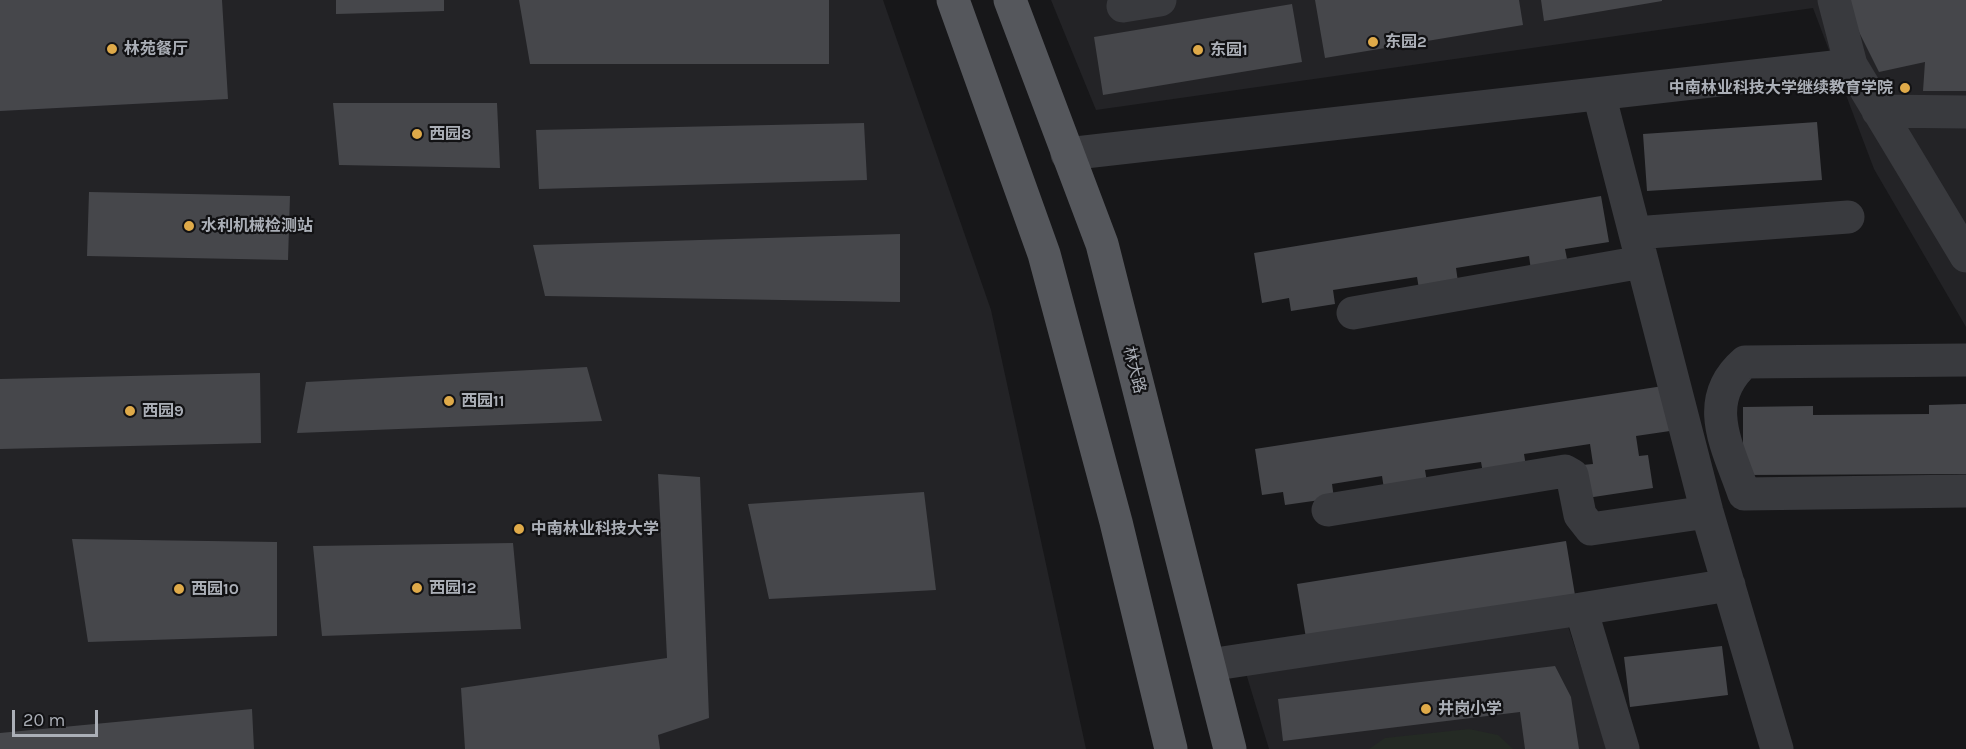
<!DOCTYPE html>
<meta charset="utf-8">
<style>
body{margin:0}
#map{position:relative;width:1966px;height:749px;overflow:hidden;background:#171719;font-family:Karla,sans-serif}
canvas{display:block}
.scale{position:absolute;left:12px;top:710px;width:86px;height:27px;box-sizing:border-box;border:3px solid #abafb7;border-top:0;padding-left:8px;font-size:18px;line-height:21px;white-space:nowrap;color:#abafb7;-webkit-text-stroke:4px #121214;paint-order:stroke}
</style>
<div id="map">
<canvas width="1966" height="749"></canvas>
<div class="scale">20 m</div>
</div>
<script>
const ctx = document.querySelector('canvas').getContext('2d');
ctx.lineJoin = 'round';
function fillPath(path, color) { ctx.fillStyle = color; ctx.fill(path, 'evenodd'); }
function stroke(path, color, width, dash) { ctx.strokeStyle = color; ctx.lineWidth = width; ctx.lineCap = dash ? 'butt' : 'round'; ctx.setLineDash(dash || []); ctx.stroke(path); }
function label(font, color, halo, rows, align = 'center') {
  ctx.font = font + ' Karla,"Noto Sans SC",sans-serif'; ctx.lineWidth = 4.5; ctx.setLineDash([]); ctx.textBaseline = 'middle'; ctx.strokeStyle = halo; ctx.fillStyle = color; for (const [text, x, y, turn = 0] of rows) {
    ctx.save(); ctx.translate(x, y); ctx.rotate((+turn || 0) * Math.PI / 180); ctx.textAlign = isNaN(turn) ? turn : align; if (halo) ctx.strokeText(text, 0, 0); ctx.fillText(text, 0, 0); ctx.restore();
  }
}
fillPath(new Path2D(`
 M0,0H883L991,310L1086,749H0Z
 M1051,0H1966V327L1874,169L1813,8L1096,110Z
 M1567,623L1608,749H1269L1245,670Z`), '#232326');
fillPath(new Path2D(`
 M1469,729L1498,735L1513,749H1369L1385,738Z`), '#242a24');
fillPath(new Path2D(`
 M0,0H222L228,99L0,111Z
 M336,0H444V11L336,14Z
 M519,0H829V64H530Z
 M1315,0H1519L1523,25L1325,58Z
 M1541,0H1662V1L1544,21Z
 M1843,0H1966V91H1923L1925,62L1879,72Z
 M1292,4L1302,62L1103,95L1094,37Z
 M333,103H497L500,168L339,165Z
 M1817,122L1822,180L1647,191L1643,134Z
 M864,123L867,180L539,189L536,130Z
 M89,192L290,196L288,260L87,256Z
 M1601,196L1609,242L1565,249L1568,264L1531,270L1529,256L1456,268L1458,282L1419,289L1417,277L1333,290L1335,304L1291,311L1289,298L1262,303L1254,253Z
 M900,234V302L545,296L533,245Z
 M587,367L602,421L297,433L306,382Z
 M260,373L261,443L0,449V379Z
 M1663,386L1670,431L1636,436L1639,456L1648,455L1653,488L1587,498L1582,465L1593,464L1590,444L1524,454L1526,466L1483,473L1481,462L1425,470L1427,482L1384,489L1382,476L1332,484L1334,498L1285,505L1283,492L1262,495L1255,449Z
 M1966,404V474L1743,475V407L1813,406V415L1929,414V405Z
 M658,474L700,477L709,718L658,735L660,749H465L461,688L667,658Z
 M924,492L936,590L769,599L748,504Z
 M72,539L277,542V636L88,642Z
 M1566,541L1575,595L1306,638L1297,584Z
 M513,543L521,629L322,636L313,546Z
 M1722,646L1728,695L1630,707L1624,657Z
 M1555,666L1571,697L1579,749H1525L1520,712L1283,741L1278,699Z
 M252,709L254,749H0V733Z`), '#46474b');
stroke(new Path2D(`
 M1834,0L1851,65L1966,256
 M1123,6L1160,0
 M1599,94L1707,512L1777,749
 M1878,111L1966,112
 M1067,154L1851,65
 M1635,233L1848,217
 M1353,313L1642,262
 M1966,360L1745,362C1700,401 1728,447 1744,494L1966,491
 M1328,510L1565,471L1572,475L1580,515L1591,529L1707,512
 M1581,609L1729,585
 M1209,665L1581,609L1623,749`), '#393a3e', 33);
stroke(new Path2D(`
 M953,0L1044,254L1116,522L1171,749
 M1010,0L1102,244L1230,749`), '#55575c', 33);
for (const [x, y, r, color] of [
 [1373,42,6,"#dfaa49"],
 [112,49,6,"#dfaa49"],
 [1198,50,6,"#dfaa49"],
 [1905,88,6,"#dfaa49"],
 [417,134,6,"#dfaa49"],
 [189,226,6,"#dfaa49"],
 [449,401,6,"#dfaa49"],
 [130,411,6,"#dfaa49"],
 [519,529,6,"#dfaa49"],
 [417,588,6,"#dfaa49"],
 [179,589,6,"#dfaa49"],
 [1426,709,6,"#dfaa49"]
]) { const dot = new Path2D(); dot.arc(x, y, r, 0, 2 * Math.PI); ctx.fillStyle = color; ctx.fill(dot); stroke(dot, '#121214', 2); }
label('bold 16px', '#abafb7', '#121214', [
 ["东园2",1385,42],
 ["林苑餐厅",124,49],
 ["东园1",1210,50],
 ["中南林业科技大学继续教育学院",1893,88,"right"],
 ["西园8",429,134],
 ["水利机械检测站",201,226],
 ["西园11",461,401],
 ["西园9",142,411],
 ["中南林业科技大学",531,529],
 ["西园12",429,588],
 ["西园10",191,589],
 ["井岗小学",1438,709]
], 'left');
label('16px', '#abafb7', '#121214', [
 ["林大路",1134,370,76]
]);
</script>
